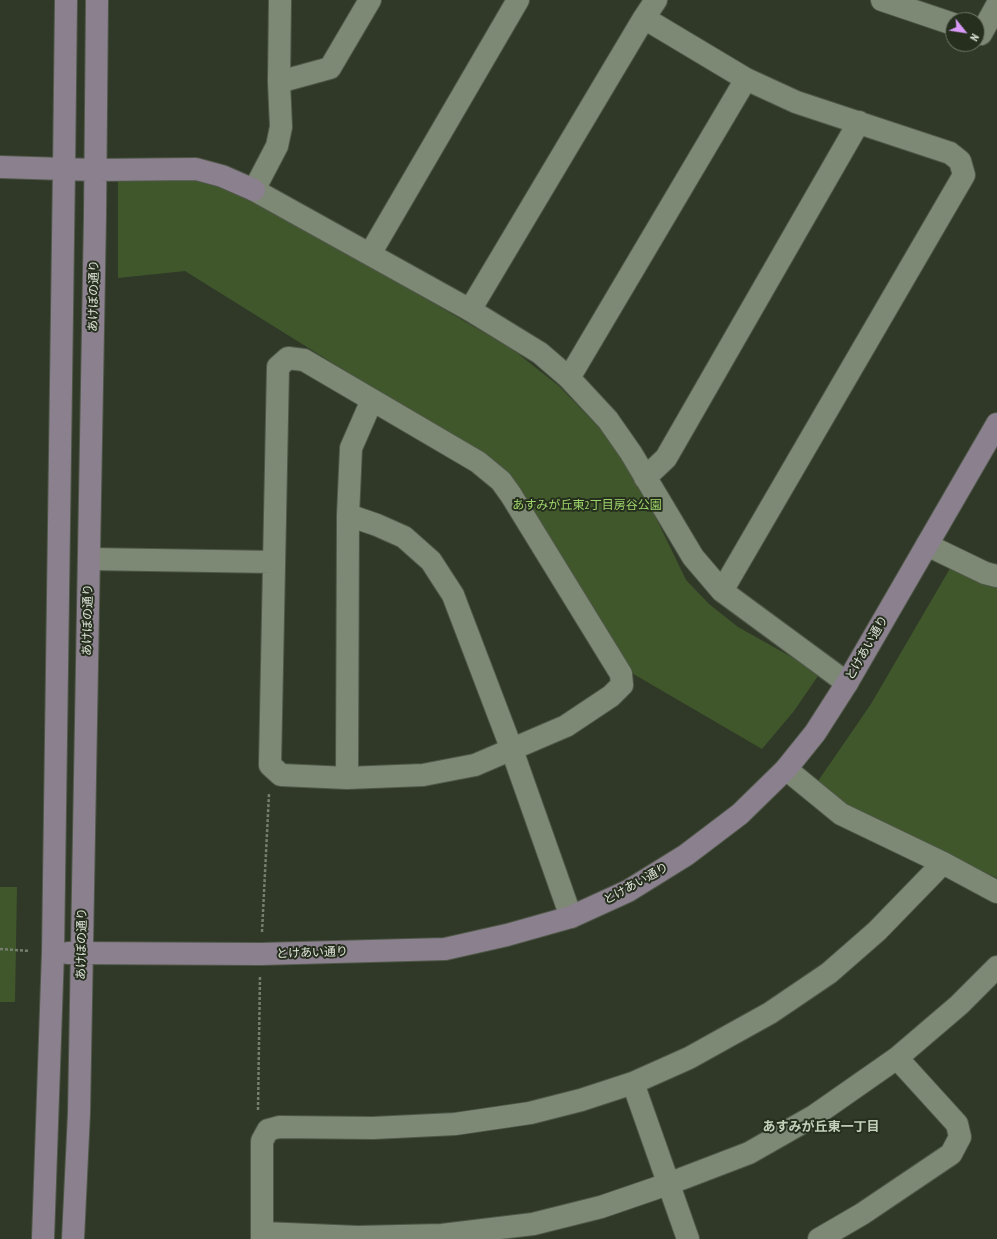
<!DOCTYPE html>
<meta charset="utf-8">
<style>
body{margin:0}
#map{position:relative;width:997px;height:1239px;overflow:hidden;background:#303928;font-family:"PT Sans Narrow",sans-serif}
canvas{display:block}
.north{position:absolute;left:945px;top:12px;width:40px;height:40px;box-sizing:border-box;background:#262f1e;border:1px solid #707769;border-radius:50%;rotate:120deg;font-size:11px;font-weight:700;line-height:16px;text-align:center;color:#dee4d9}
.north::after{content:'';display:block;margin:auto;width:14px;height:18px;background:#d99af7;clip-path:polygon(50% 0,100% 100%,50% 72%,0 100%)}
</style>
<div id="map">
<canvas width="997" height="1239"></canvas>
<div class="north">N</div>
</div>
<script>
const ctx = document.querySelector('canvas').getContext('2d');
ctx.lineJoin = 'round';
function fillPath(path, color) { ctx.fillStyle = color; ctx.fill(path, 'evenodd'); }
function stroke(path, color, width, dash) { ctx.strokeStyle = color; ctx.lineWidth = width; ctx.lineCap = dash ? 'butt' : 'round'; ctx.setLineDash(dash || []); ctx.stroke(path); }
function label(font, color, halo, rows, align = 'center') {
  ctx.font = font + ' "PT Sans Narrow","Noto Sans JP",sans-serif'; ctx.lineWidth = 4; ctx.setLineDash([]); ctx.textBaseline = 'middle'; ctx.strokeStyle = halo; ctx.fillStyle = color; for (const [text, x, y, turn = 0] of rows) {
    ctx.save(); ctx.translate(x, y); ctx.rotate((+turn || 0) * Math.PI / 180); ctx.textAlign = isNaN(turn) ? turn : align; if (halo) ctx.strokeText(text, 0, 0); ctx.fillText(text, 0, 0); ctx.restore();
  }
}
fillPath(new Path2D(`
 M184,175L218,182L251,197L512,349L559,386L607,436L643,491L686,580L709,604L738,627L820,673L794,711L762,749L630,672L469,448L185,271L118,278V177Z
 M952,565L997,587V878L847,807L816,784L871,704Z
 M0,887H17L15,1002H0Z`), '#40572c');
const street = new Path2D(`
 M280,0L279,82L281,127L277,146L254,190L470,310L540,353L569,378L608,420L631,453L693,557L722,591L847,683
 M882,0L953,24
 M644,18L746,79L796,102L950,153L960,161L964,175L722,591
 M977,32L981,34L997,5
 M279,82L330,68L370,0
 M370,254L518,0
 M470,310L644,18L656,0
 M288,358L304,360L478,462L501,481L511,495L621,674L622,685L611,696L566,726L475,765L423,775L347,778L281,775L270,765L278,367Z
 M569,378L746,79
 M645,478L666,458L859,122
 M348,515L377,525L404,537L431,561L453,595L512,750L571,917
 M927,545L985,573L997,576
 M89,559L274,562
 M786,769L841,814L943,863L997,892
 M347,778L348,515L351,448L372,400
 M633,1083L688,1239
 M263,1233L358,1237L442,1235L533,1224L601,1207L668,1184L749,1153L814,1116L897,1058L959,1005L997,967
 M262,1239V1141L268,1130L279,1127L373,1128L455,1124L530,1113L581,1100L633,1083L689,1058L770,1013L829,973L877,931L943,863
 M819,1239L862,1214L951,1154L960,1137L957,1124L897,1058`);
const secondary = new Path2D(`
 M0,167L95,170L196,169L222,176L254,190
 M68,953L261,954L445,949L507,935L571,917L628,891L686,855L740,814L786,769L815,733L847,683L997,424
 M43,1239L53,952L64,169L66,0
 M73,1239L79,1113L95,216L97,0`);
stroke(street, '#4f5748', 24);
stroke(secondary, '#4f5748', 24);
stroke(new Path2D(`
 M262,932L269,794
 M0,949L30,951
 M258,1110L260,975`), '#767e6f', 2.5, [3, 2]);
stroke(street, '#7e8975', 22);
stroke(secondary, '#8b808e', 22);
label('12px', '#dee4d9', '#262f1e', [
 ["あけぼの通り",94,296,-89],
 ["あけぼの通り",88,620,-89],
 ["とけあい通り",867,648,-60],
 ["とけあい通り",636,884,-29],
 ["あけぼの通り",82,944,-89],
 ["とけあい通り",312,953,-2]
]);
label('12px', '#9ed56b', '#262f1e', [
 ["あすみが丘東2丁目房谷公園",587,506]
]);
label('bold 13px', '#c3d0ba', '#262f1e', [
 ["あすみが丘東一丁目",821,1127]
]);
</script>
